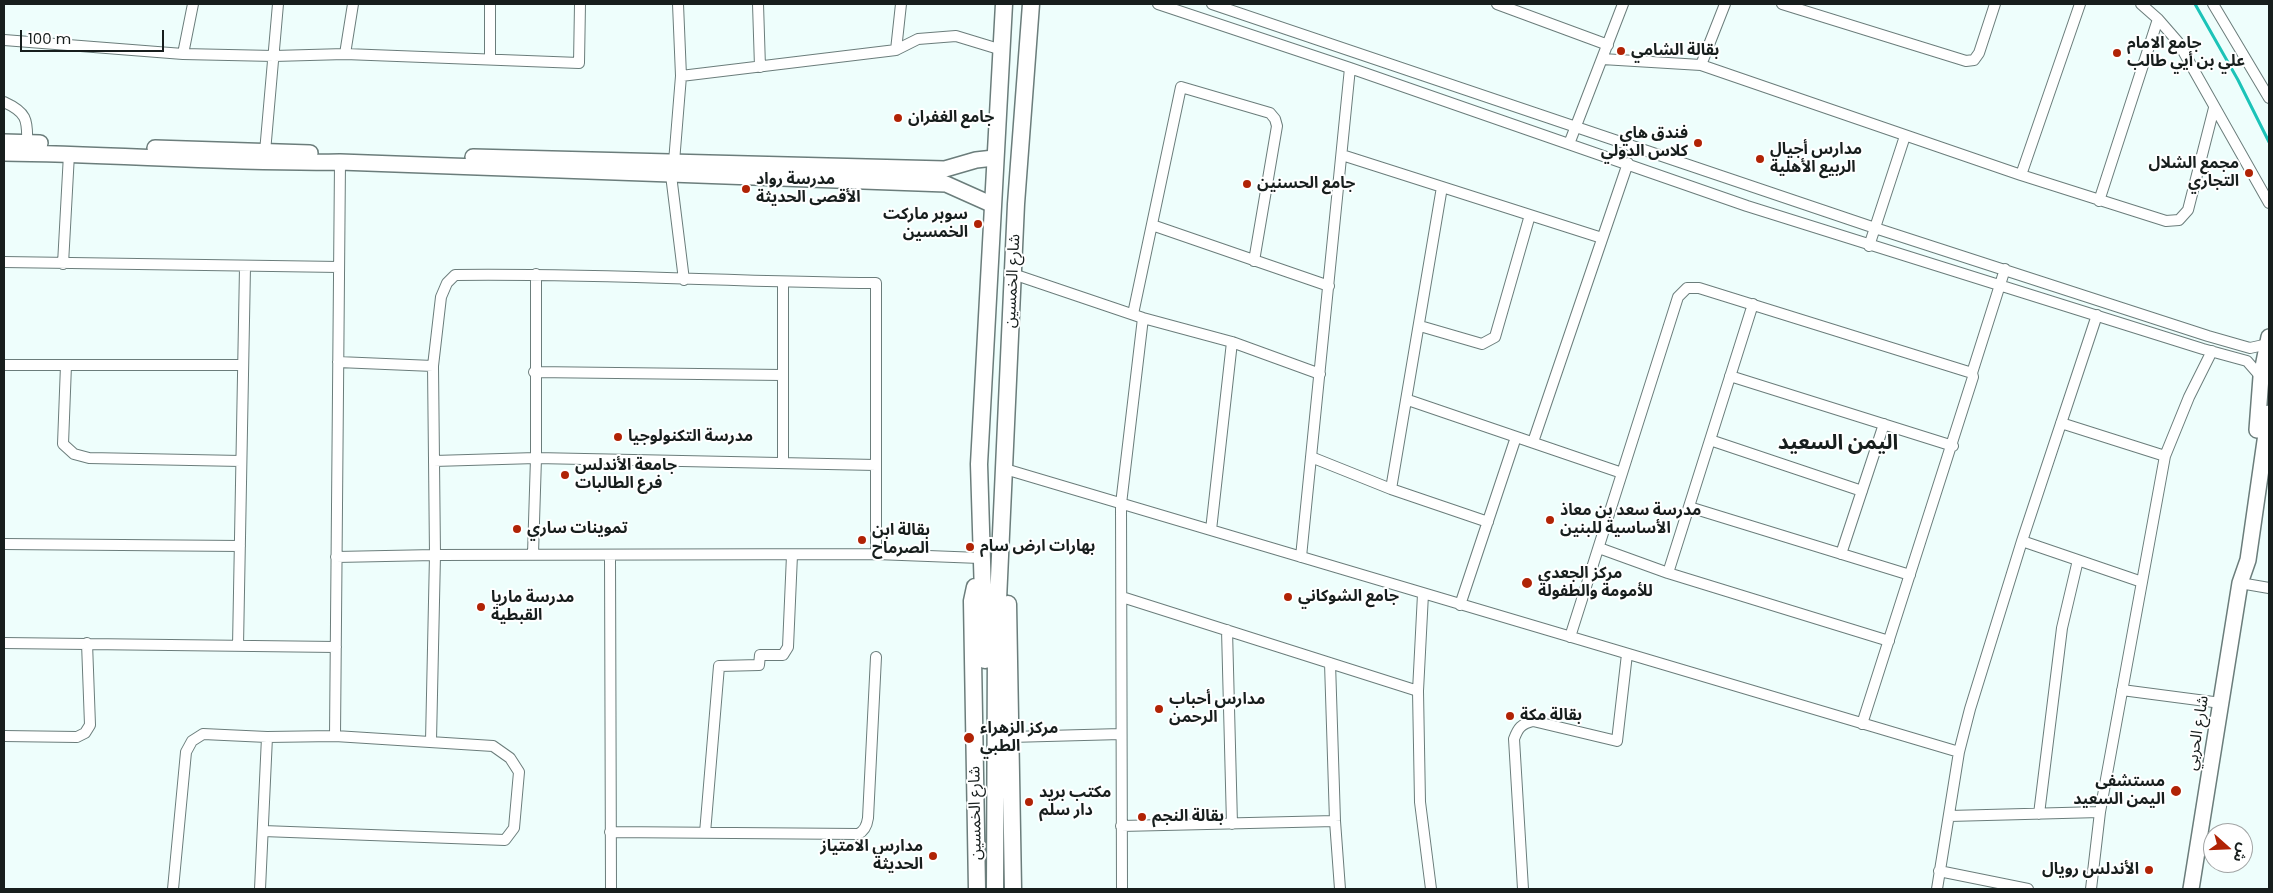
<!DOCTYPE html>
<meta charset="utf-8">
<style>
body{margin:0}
#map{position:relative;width:2273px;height:893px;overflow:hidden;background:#eefefc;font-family:Poppins,"Noto Sans Arabic",sans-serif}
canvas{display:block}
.frame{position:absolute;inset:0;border:5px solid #171e1d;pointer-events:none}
.north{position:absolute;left:2203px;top:823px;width:50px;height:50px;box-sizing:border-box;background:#fff;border:1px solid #a2a5a5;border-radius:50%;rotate:110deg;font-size:14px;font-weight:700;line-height:20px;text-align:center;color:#171e1d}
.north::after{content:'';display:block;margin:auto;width:18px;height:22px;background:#b02305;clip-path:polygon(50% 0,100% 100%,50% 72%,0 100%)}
.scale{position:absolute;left:20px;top:30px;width:144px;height:22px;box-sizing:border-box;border:2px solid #171e1d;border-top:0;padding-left:6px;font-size:15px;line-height:18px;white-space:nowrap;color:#171e1d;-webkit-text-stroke:4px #fff;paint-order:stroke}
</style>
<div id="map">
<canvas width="2273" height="893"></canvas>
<div class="frame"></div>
<div class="north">ش</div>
<div class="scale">100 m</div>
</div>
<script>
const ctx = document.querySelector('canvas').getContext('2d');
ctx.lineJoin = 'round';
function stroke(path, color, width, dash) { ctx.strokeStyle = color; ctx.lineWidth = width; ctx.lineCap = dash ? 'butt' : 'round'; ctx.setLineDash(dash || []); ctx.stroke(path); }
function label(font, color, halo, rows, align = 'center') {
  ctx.font = font + ' Poppins,"Noto Sans Arabic",sans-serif'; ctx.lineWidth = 4; ctx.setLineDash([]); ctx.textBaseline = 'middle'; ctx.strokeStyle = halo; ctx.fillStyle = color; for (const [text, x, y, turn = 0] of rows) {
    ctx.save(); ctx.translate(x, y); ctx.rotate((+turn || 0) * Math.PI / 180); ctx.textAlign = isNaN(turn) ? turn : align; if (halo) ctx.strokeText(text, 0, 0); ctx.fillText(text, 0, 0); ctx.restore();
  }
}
stroke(new Path2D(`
 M2195,4L2238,80L2269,142`), '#1cc3b8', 3);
const street = new Path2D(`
 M490,4V59
 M758,4L760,67
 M1158,4L1350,68L1747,206L2203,349L2247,361L2261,377
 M1212,4L1875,228L2208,336L2250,348L2268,344
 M1497,4L1608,45
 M1782,4L1966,61L1974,60L1979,53L1995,4
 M2141,4L2158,19L2178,42L2269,203
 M2213,4L2269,98
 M4,40L183,54L274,56L345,54L579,63L580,4
 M896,50L901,4
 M183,54L193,4
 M345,54L353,4
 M1602,59L1701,65L2021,175L2166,221L2179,220L2188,210L2214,108
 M1701,65L1725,4
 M681,76L896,50L918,39L956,36L1002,50
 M4,102C26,112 28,119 27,143
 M1569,144L1623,4
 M265,152L278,4
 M1342,155L1602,238
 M674,162L681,76L678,4
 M671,175L684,280
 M2021,175L2080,4
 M2099,201L2158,19
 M1152,225L1329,286
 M1869,246L1905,136
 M4,262L339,267
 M63,264L69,154
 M1013,274L1143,318L1232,342L1320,374
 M1133,314L1181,87L1270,113L1275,119L1277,126L1254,261
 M1420,326L1482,344L1495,337L1530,215
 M338,362L433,366
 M4,365H66
 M534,372L782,375
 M1972,373L2005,269
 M1730,376L1953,446
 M1408,400L1622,473
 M2061,423L2165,456L2100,812L2091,889
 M1710,440L1862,491
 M1533,442L1628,163
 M2165,456L2189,397L2212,351
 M1311,457L1391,489L1488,522
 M241,461L89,458L74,454L63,444L66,365H243
 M434,461L536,458L876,465
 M783,462V282
 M1005,469L1959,752
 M1391,489L1442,187
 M1689,507L1910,575
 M1211,530L1232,342
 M2022,541L2142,582
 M4,544L240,546
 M1599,548L1668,573L1889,641
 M533,554L536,458V274
 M1841,554L1884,424
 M610,555L611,889
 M336,557L435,555L876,554L980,558
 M1301,557L1350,68
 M1668,573L1753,304
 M2240,583L2269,588
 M1423,594L1418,691L1420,802L1431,889
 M1122,597L1418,691
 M1460,605L1516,437
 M1227,630L1232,824
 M1570,637L1678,297L1687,288H1699L1972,373L1973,377L1862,724
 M4,643L336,647
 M238,646L245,267
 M1330,663L1335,821L1340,889
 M2122,690L2221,703
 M4,736L77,737L85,733L90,725L87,643
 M335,736L340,162
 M1010,737L1121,734
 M431,741L435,555L433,366L441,297L447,283L455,275C595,273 736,282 876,283V554
 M2039,814L2062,628L2078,560
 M1949,816L2100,812
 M1121,826L1335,821
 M610,832L858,834C865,831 867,825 868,818L876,657
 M705,833L719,666L759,665L760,655H783L788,647L792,555
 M1939,871L2028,889
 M173,889L186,752L192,741L203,734L267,737L335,736L493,746L510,758L519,772L514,828L505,840L263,831
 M260,889L267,737
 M1122,889L1121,504L1143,318
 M1523,889L1514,739C1518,728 1521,724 1533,721L1617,741L1627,654
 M1937,889L1959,752L1970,709L2022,541L2097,315`);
const secondary = new Path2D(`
 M4,142L40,143
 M155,148L310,153
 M4,153C116,154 228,164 340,162L946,184L993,205
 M473,157L945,169L976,160L994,158
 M2257,430L2261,377L2269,337
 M2191,889L2240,583L2248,560L2269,413`);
const primary = new Path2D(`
 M975,587L972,601L977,889
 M1008,604L1013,889
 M985,660L979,464L1004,4
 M995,889L996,644L1016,204L1031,4`);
stroke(street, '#6b7d7b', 12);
stroke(secondary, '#6b7d7b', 18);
stroke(primary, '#6b7d7b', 19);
stroke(street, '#fff', 10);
stroke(secondary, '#fff', 15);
stroke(primary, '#fff', 16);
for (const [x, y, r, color] of [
 [1621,51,5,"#b02305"],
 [2117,53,5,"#b02305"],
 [898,118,5,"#b02305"],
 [1698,143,5,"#b02305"],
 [1760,159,5,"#b02305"],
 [2249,173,5,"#b02305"],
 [1247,184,5,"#b02305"],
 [746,189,5,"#b02305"],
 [978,224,5,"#b02305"],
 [618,437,5,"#b02305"],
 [565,475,5,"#b02305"],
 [1550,520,5,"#b02305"],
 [517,529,5,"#b02305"],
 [862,540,5,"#b02305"],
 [970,547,5,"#b02305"],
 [1527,583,6,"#b02305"],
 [1288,597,5,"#b02305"],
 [481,607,5,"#b02305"],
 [1159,709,5,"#b02305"],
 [1510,716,5,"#b02305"],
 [969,738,6,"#b02305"],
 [2176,791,6,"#b02305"],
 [1029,802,5,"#b02305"],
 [1142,817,5,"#b02305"],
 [933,856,5,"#b02305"],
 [2149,870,5,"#b02305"]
]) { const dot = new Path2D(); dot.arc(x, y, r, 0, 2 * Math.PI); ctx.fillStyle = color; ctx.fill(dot); stroke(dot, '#fff', 2); }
label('bold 16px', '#171e1d', '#fff', [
 ["جامع الامام",2127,44],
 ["علي بن أيي طالب",2127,62],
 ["بقالة الشامي",1631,51],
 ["جامع الغفران",908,118],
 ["فندق هاي",1688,134,"right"],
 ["كلاس الدولي",1688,152,"right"],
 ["مدارس أجيال",1770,150],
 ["الربيع الأهلية",1770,168],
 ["مجمع الشلال",2239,164,"right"],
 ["التجاري",2239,182,"right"],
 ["مدرسة رواد",756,180],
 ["الأقصى الحديثة",756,198],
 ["جامع الحسنين",1257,184],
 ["سوبر ماركت",968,215,"right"],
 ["الخمسين",968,233,"right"],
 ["مدرسة التكنولوجيا",628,437],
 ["جامعة الأندلس",575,466],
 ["فرع الطالبات",575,484],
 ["مدرسة سعد بن معاذ",1560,511],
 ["الأساسية للبنين",1560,529],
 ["تموينات ساري",527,529],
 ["بقالة ابن",872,531],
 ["الصرماح",872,549],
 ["بهارات ارض سام",980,547],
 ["مركز الجعدي",1538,574],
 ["للأمومة والطفولة",1538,592],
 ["جامع الشوكاني",1298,597],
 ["مدرسة ماريا",491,598],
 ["القبطية",491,616],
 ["مدارس أحباب",1169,700],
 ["الرحمن",1169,718],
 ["بقالة مكة",1520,716],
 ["مركز الزهراء",980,729],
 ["الطبي",980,747],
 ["مستشفى",2165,782,"right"],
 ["اليمن السعيد",2165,800,"right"],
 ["مكتب بريد",1039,793],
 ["دار سلم",1039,811],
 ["بقالة النجم",1152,817],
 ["مدارس الامتياز",923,847,"right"],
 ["الحديثة",923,865,"right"],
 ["الأندلس رويال",2139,870,"right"]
], 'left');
label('16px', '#171e1d', '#fff', [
 ["شارع الخمسين",1013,281,-87],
 ["شارع الحربي",2198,733,-81],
 ["شارع الخمسين",976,813,-91]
]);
label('bold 21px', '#171e1d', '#fff', [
 ["اليمن السعيد",1838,444]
]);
</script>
